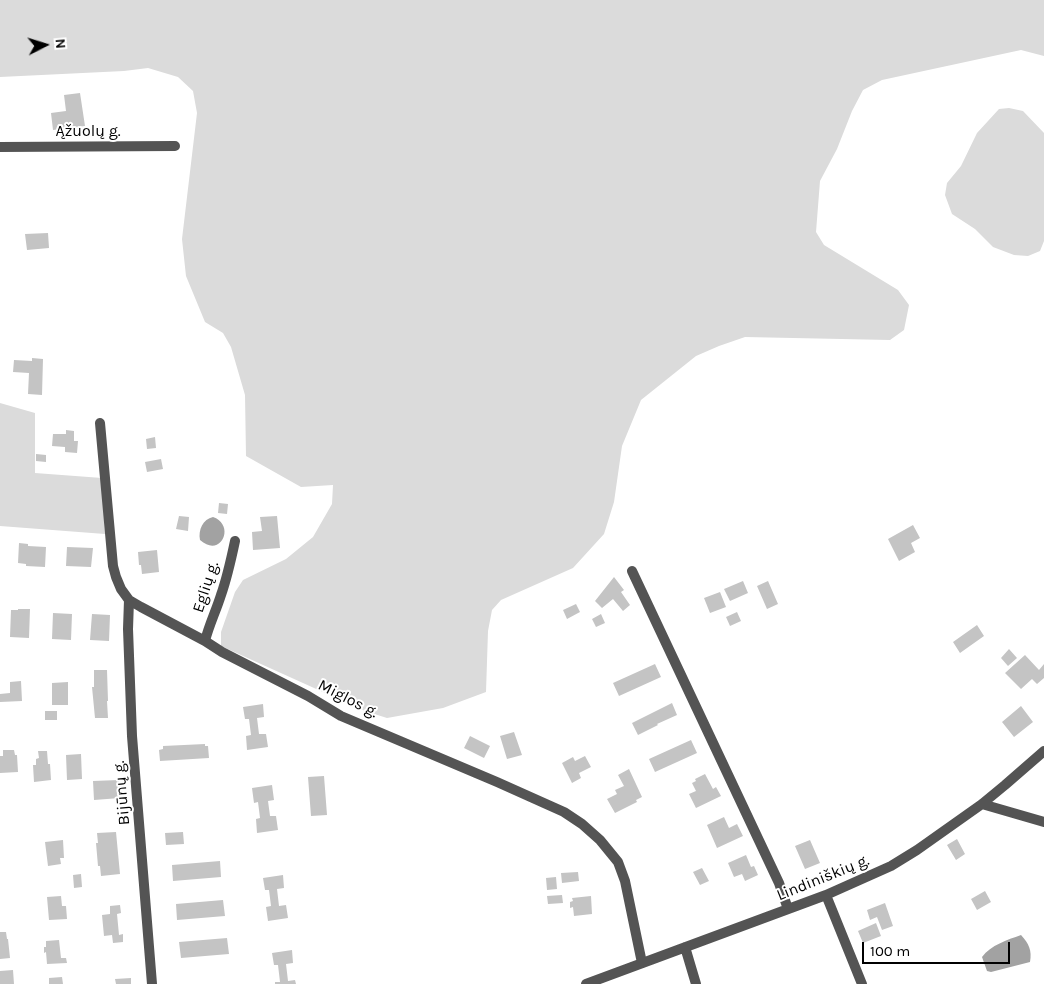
<!DOCTYPE html>
<meta charset="utf-8">
<style>
body{margin:0}
#map{position:relative;width:1044px;height:984px;overflow:hidden;background:#fff;font-family:Karla,sans-serif}
canvas{display:block}
.north{position:absolute;left:20px;top:20px;width:50px;height:50px;-webkit-text-stroke:4px #fff;paint-order:stroke;rotate:85deg;font-size:14px;font-weight:700;line-height:20px;text-align:center;color:#000}
.north::after{content:'';display:block;margin:auto;width:18px;height:22px;background:#000;clip-path:polygon(50% 0,100% 100%,50% 72%,0 100%)}
.scale{position:absolute;left:862px;top:942px;width:148px;height:22px;box-sizing:border-box;border:2px solid #000;border-top:0;padding-left:6px;font-size:15px;line-height:18px;white-space:nowrap;color:#000;-webkit-text-stroke:4px #fff;paint-order:stroke}
</style>
<div id="map">
<canvas width="1044" height="984"></canvas>
<div class="north">N</div>
<div class="scale">100 m</div>
</div>
<script>
const ctx = document.querySelector('canvas').getContext('2d');
ctx.lineJoin = 'round';
function fillPath(path, color) { ctx.fillStyle = color; ctx.fill(path, 'evenodd'); }
function stroke(path, color, width, dash) { ctx.strokeStyle = color; ctx.lineWidth = width; ctx.lineCap = dash ? 'butt' : 'round'; ctx.setLineDash(dash || []); ctx.stroke(path); }
function label(font, color, halo, rows, align = 'center') {
  ctx.font = font + ' Karla,sans-serif'; ctx.lineWidth = 4; ctx.setLineDash([]); ctx.textBaseline = 'middle'; ctx.strokeStyle = halo; ctx.fillStyle = color; for (const [text, x, y, turn = 0] of rows) {
    ctx.save(); ctx.translate(x, y); ctx.rotate((+turn || 0) * Math.PI / 180); ctx.textAlign = isNaN(turn) ? turn : align; if (halo) ctx.strokeText(text, 0, 0); ctx.fillText(text, 0, 0); ctx.restore();
  }
}
fillPath(new Path2D(`
 M0,0H1044V56L1021,50L882,80L863,90L852,111L837,149L820,181L816,232L824,245L898,290L909,305L904,330L890,340L745,337L719,346L696,356L641,400L622,446L614,502L604,534L573,568L501,600L492,610L488,631L486,692L443,708L387,718L365,711L221,646V632L235,592L243,580L286,559L313,537L332,504L333,485L301,487L246,456L245,395L231,347L223,333L205,322L186,276L182,239L197,113L193,91L178,77L148,68L124,71L0,77Z
 M1009,108L1023,111L1044,133V241L1040,251L1028,256L1014,255L993,247L975,229L952,214L945,195L947,183L961,166L977,133L999,109Z
 M0,403L35,413V473L102,478L105,534L0,526Z`), '#dbdbdb');
fillPath(new Path2D(`
 M213,517C236,525 221,559 200,540C198,530 203,519 213,517Z
 M1021,935C1029,944 1032,950 1030,962L991,972L987,971L982,957C991,945 1007,940 1021,935Z`), '#a2a2a2');
fillPath(new Path2D(`
 M80,93L85,126L53,130L51,113L66,111L64,95Z
 M48,233L49,248L27,250L25,234Z
 M32,358L43,359L42,395L28,394L29,373L13,372L14,360L32,361Z
 M66,430L74,431V441H78L77,453L65,452V447L52,446L53,434H66Z
 M155,437L156,448L147,449L146,439Z
 M36,454L46,455V462L36,461Z
 M161,459L163,469L147,472L145,462Z
 M219,503L228,504L227,514L218,513Z
 M179,516L189,517L188,531L176,529Z
 M277,516L280,548L253,550L252,532L262,531L260,517Z
 M913,525L920,538L911,543L915,552L899,561L888,539Z
 M19,543L28,544V546L46,547L45,567L26,566V564L18,563Z
 M67,547L93,548L91,567L66,566Z
 M157,550L159,572L142,574L141,565H139L138,552Z
 M614,577L624,590L621,592L630,605L623,611L613,599L602,608L595,601Z
 M743,581L748,593L730,601L724,589Z
 M768,581L778,604L767,609L757,586Z
 M720,592L726,607L710,613L704,598Z
 M576,604L580,612L567,619L563,610Z
 M18,609H30L29,638L10,637L11,610H18Z
 M737,612L741,621L730,626L726,617Z
 M53,613L72,614L71,640L52,639Z
 M92,614L110,615L109,641L90,640Z
 M601,614L605,623L596,627L592,619Z
 M977,625L984,636L960,653L953,642Z
 M1009,649L1017,658L1008,666L1001,658Z
 M1025,655L1039,670L1044,664V678L1037,684L1032,679L1021,689L1005,673Z
 M655,664L661,677L619,696L613,683Z
 M94,670H107L108,701H107L108,718H95L92,687H94Z
 M21,681L22,701L0,702V694L10,693V682Z
 M68,682V705H52V683Z
 M672,703L677,715L657,724L658,725L638,735L632,723Z
 M263,704L264,717L257,718L259,734H266L268,747L247,750L246,736L251,735L249,719H245L243,707Z
 M1021,706L1033,722L1014,737L1002,722Z
 M45,711H57V720H45Z
 M514,732L522,755L507,759L500,736Z
 M470,736L490,746L484,758L464,748Z
 M691,740L697,753L655,772L649,759Z
 M205,744V746H208L209,758L160,761L159,750L163,749V746Z
 M3,750H14L15,755H17L18,772L0,773V756H3Z
 M38,751H47L48,764H50L51,780L34,782L33,765H36V759L39,758Z
 M81,754L82,779L67,780L66,755Z
 M585,756L591,767L579,773L581,778L572,783L562,763L573,757L575,761Z
 M629,769L642,797L636,800L637,802L615,813L607,799L617,794L615,790L624,786L618,775Z
 M705,774L713,789L716,787L721,796L696,808L689,794L696,791L692,783L696,781L695,779Z
 M324,776L327,815L311,816L308,777Z
 M119,780L120,798L94,800L93,781Z
 M272,785L274,800L268,801L270,816H276L278,830L257,833L256,819L260,818L258,802L254,803L252,788Z
 M724,817L729,828L737,824L743,836L717,848L707,825Z
 M116,832L120,874L101,876L100,866H98L96,843H98L97,833Z
 M183,832L184,844L166,845L165,833Z
 M957,839L965,854L956,860L947,845Z
 M63,840L64,858H60L61,864L48,866L45,842Z
 M810,840L820,863L805,869L795,846Z
 M746,855L751,867L754,866L758,875L745,881L742,874L734,877L728,863Z
 M220,861L221,877L173,881L172,865Z
 M702,868L709,881L700,885L693,872Z
 M578,872L579,881L562,883L561,873Z
 M81,874L82,887L74,888L73,875Z
 M283,875L284,888L277,889L279,906L286,905L288,918L268,921L266,907L271,906L269,890H265L263,878Z
 M556,877L557,889L547,890L546,878Z
 M985,891L991,902L977,910L971,899Z
 M562,895L563,903L548,904L547,896Z
 M61,896L62,906H66L67,919L49,920L47,897Z
 M591,896L592,914L574,916L573,907L570,908V902L573,901L572,898Z
 M223,900L225,916L177,920L176,904Z
 M885,903L893,926L882,930L877,917L870,920L867,910Z
 M120,905L121,913L117,914L119,935L123,934V942L113,943L112,935L104,936L102,915L110,914V906Z
 M876,923L881,936L863,943L858,931Z
 M0,932H6L7,939H8L10,958L0,959Z
 M227,938L229,954L181,958L179,942Z
 M59,940L61,958H66L67,963L47,964L46,952L44,953V947H46V941Z
 M292,950L293,963L286,964L288,981L295,980L296,984H275V982H280L278,965H274L272,953Z
 M13,970L14,984H0V971Z
 M62,977L63,984H49V978Z
 M131,978V984H116L115,979Z`), '#c4c4c4');
stroke(new Path2D(`
 M0,147L175,146
 M100,423L113,566L116,577L121,589L129,600L141,607L205,641L222,652L308,696L341,716L497,782L564,812L582,824L600,840L618,862L625,881L642,963
 M632,571L779,883L788,909
 M129,600L128,629L132,736L152,984
 M205,641C209,625 216,611 221,595C227,578 231,560 235,541
 M982,804L1044,822
 M826,895L862,984
 M685,947L696,984
 M586,984L826,895L891,866L917,850L982,804L1005,785L1044,751`), '#545454', 10);
label('16px', '#000', '#fff', [
 ["Ąžuolų g.",88,131],
 ["Eglių g.",206,587,-72],
 ["Miglos g.",348,699,27],
 ["Bijūnų g.",122,793,-95],
 ["Lindiniškių g.",823,878,-22]
]);
</script>
